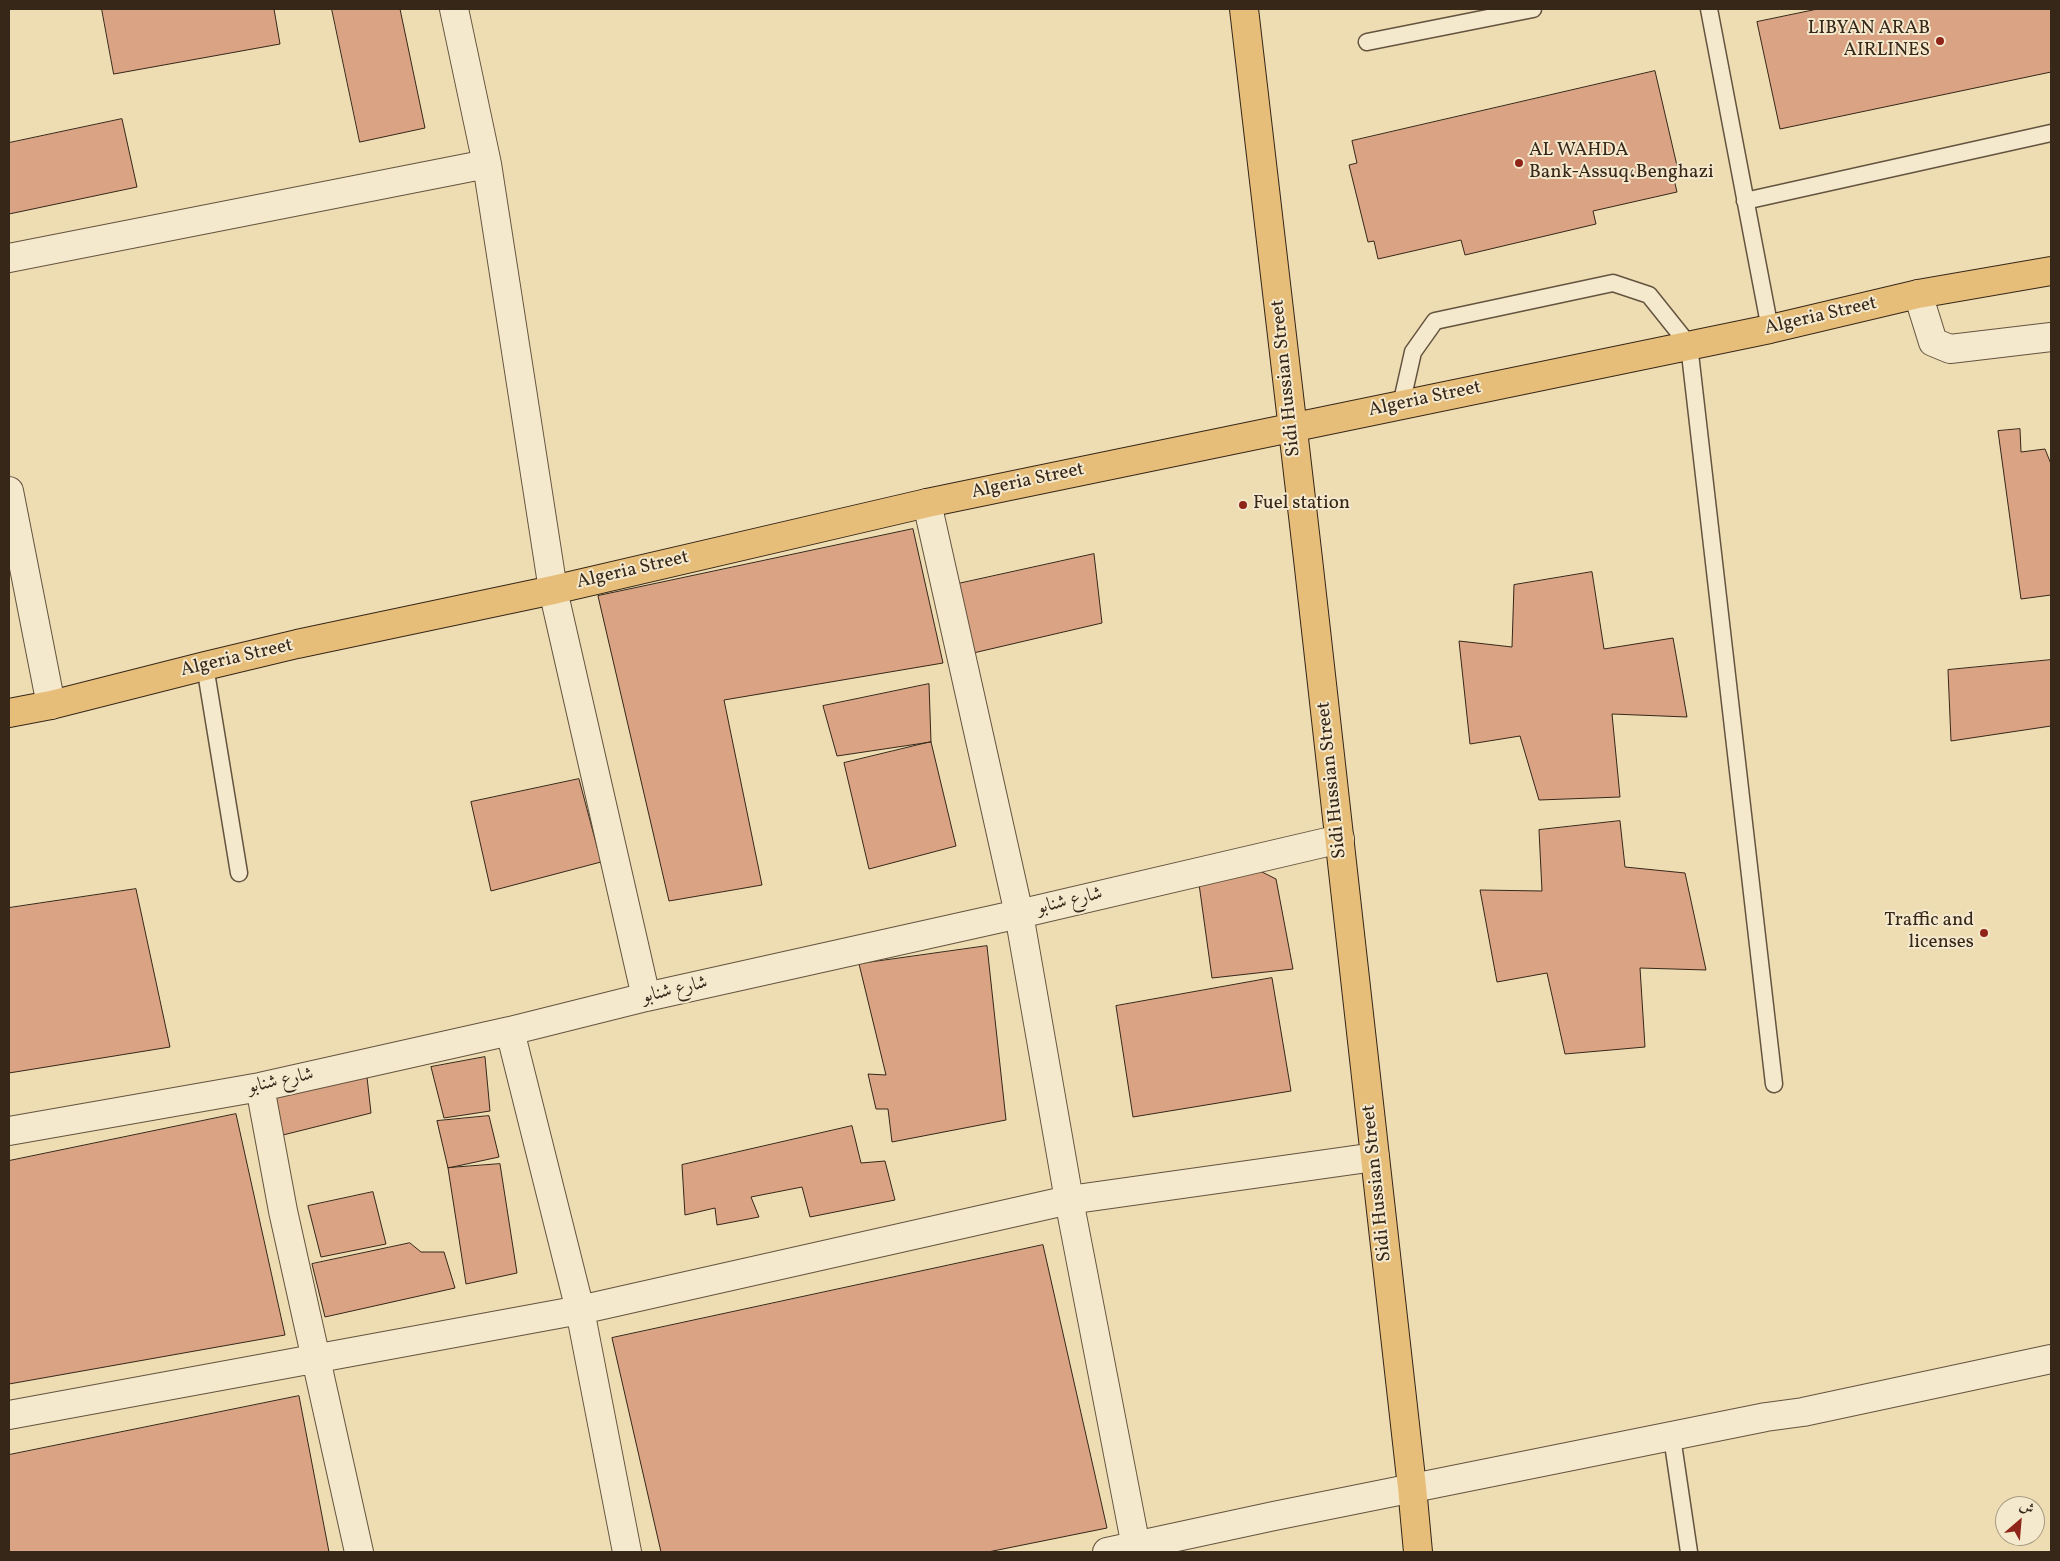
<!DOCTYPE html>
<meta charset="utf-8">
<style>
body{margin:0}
#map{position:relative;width:2060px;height:1561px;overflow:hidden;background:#eedcb2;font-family:Vollkorn,Amiri,serif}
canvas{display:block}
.frame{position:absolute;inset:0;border:10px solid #362719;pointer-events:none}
.north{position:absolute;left:1995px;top:1496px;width:50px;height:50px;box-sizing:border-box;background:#f4e8cd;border:1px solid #a89b85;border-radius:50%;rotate:27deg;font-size:14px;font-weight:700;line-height:20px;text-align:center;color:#362719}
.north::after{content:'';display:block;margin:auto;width:18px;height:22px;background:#8f2418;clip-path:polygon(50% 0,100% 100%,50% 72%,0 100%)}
</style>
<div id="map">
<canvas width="2060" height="1561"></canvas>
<div class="frame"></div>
<div class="north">ش</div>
</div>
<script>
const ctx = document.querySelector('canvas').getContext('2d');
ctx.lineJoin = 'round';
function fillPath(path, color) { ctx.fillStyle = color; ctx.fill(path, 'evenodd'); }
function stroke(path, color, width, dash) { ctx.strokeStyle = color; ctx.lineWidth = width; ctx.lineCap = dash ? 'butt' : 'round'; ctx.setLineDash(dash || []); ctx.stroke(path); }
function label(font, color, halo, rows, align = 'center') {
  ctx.font = font + ' Vollkorn,Amiri,serif'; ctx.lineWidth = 4; ctx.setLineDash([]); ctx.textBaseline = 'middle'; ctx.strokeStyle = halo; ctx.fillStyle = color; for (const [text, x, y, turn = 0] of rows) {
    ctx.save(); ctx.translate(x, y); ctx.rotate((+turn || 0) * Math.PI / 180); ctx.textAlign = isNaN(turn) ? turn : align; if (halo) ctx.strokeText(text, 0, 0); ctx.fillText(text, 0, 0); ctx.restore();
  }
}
const building = new Path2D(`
 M102,9H274L280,44L114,74Z
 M332,9H400L425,128L360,142Z
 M1818,9H2051V72L1780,129L1757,22Z
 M1655,71L1678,170L1672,171L1677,192L1593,211L1596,224L1465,255L1461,240L1378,259L1374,241L1368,242L1349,165L1357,163L1352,141Z
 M122,119L137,187L9,214V143Z
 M2020,429L2021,452L2045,449L2051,464V595L2021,599L1998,431Z
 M913,529L943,663L724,700L762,885L669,901L598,596Z
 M1094,554L1102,623L969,654L953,585Z
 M1592,572L1604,649L1673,638L1687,717L1612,714L1620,797L1539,800L1520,736L1470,744L1459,641L1512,647L1514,585Z
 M2051,660V726L1951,741L1948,670Z
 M929,684L931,742L837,756L823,706Z
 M931,742L956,846L869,869L844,763Z
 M579,779L601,862L491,891L471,802Z
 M1620,821L1625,867L1685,873L1706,970L1640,968L1645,1047L1565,1054L1547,973L1497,982L1480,890L1542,891L1539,830Z
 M1258,870L1276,879L1293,969L1212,978L1199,884Z
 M136,889L170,1047L9,1073V908Z
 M987,946L1006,1120L892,1142L888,1109H876L868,1074L886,1075L859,964Z
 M1272,978L1291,1091L1133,1117L1116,1006Z
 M485,1057L490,1111L444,1118L431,1067Z
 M366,1068L371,1113L275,1137L268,1090Z
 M236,1114L285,1335L9,1384V1161Z
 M489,1116L499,1157L448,1168L437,1121Z
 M852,1126L861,1163L885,1161L895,1200L810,1217L802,1187L751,1197L759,1217L717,1225L715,1208L685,1215L682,1165Z
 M500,1164L517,1273L466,1284L448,1168Z
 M373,1192L386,1244L321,1257L308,1206Z
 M410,1243L421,1252H444L455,1288L325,1317L312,1264Z
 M1043,1245L1107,1528L988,1552H661L612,1338Z
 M299,1396L329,1552H9V1455Z`);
fillPath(building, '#d9a384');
stroke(building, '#362719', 1);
const service = new Path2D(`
 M1709,9L1770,329
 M1367,42L1533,9
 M1745,201L2051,133
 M1401,405L1413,352L1435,321L1613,283L1649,295L1689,345L1774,1084
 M205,666L239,873
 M1672,1437L1689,1552`);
const minor = new Path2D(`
 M454,9L487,164
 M9,258L487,164L553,590L646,997
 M1918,294L1933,342L1950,349L2051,337
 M9,491L51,705
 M927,503L1019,914L1069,1200L1137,1552
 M510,1031L580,1310L627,1552
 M260,1087L283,1211L359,1552
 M9,1131L260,1087L510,1031L646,997L1019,914L1340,839
 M9,1415L580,1310L1069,1200L1375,1157
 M1107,1552L1274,1516L1766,1417L1803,1412L2051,1359`);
const primary = new Path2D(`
 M1244,9L1308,559L1412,1487L1418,1552
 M9,713L51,705L205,666L297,644L553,590L927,503L1770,329L1918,294L2051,271`);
stroke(service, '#64543f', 19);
stroke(minor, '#64543f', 30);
stroke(primary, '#362719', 30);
stroke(service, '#f4e8cd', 16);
stroke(minor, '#f4e8cd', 28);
stroke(primary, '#e7be79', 28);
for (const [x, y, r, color] of [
 [1940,41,5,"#8f2418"],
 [1519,163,5,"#8f2418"],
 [1243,505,5,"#8f2418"],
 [1984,933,5,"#8f2418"]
]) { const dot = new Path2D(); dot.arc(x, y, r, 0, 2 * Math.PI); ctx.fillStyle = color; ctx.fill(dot); stroke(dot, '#f4e8cd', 2); }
label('19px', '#362719', '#f4e8cd', [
 ["LIBYAN ARAB",1930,30],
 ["AIRLINES",1930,52],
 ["AL WAHDA",1529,152,"left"],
 ["Bank-Assuq،Benghazi",1529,174,"left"],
 ["Fuel station",1253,505,"left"],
 ["Traffic and",1974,922],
 ["licenses",1974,944]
], 'right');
label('19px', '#362719', '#f4e8cd', [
 ["Algeria Street",1821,317,-13],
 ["Sidi Hussian Street",1287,378,-96],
 ["Algeria Street",1425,400,-12],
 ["Algeria Street",1028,482,-12],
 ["Algeria Street",633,571,-13],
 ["Algeria Street",237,659,-13],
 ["Sidi Hussian Street",1333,780,-96],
 ["شارع شنابو",1070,902,-13],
 ["شارع شنابو",675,991,-13],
 ["شارع شنابو",281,1082,-12],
 ["Sidi Hussian Street",1378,1183,-96]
]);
</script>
